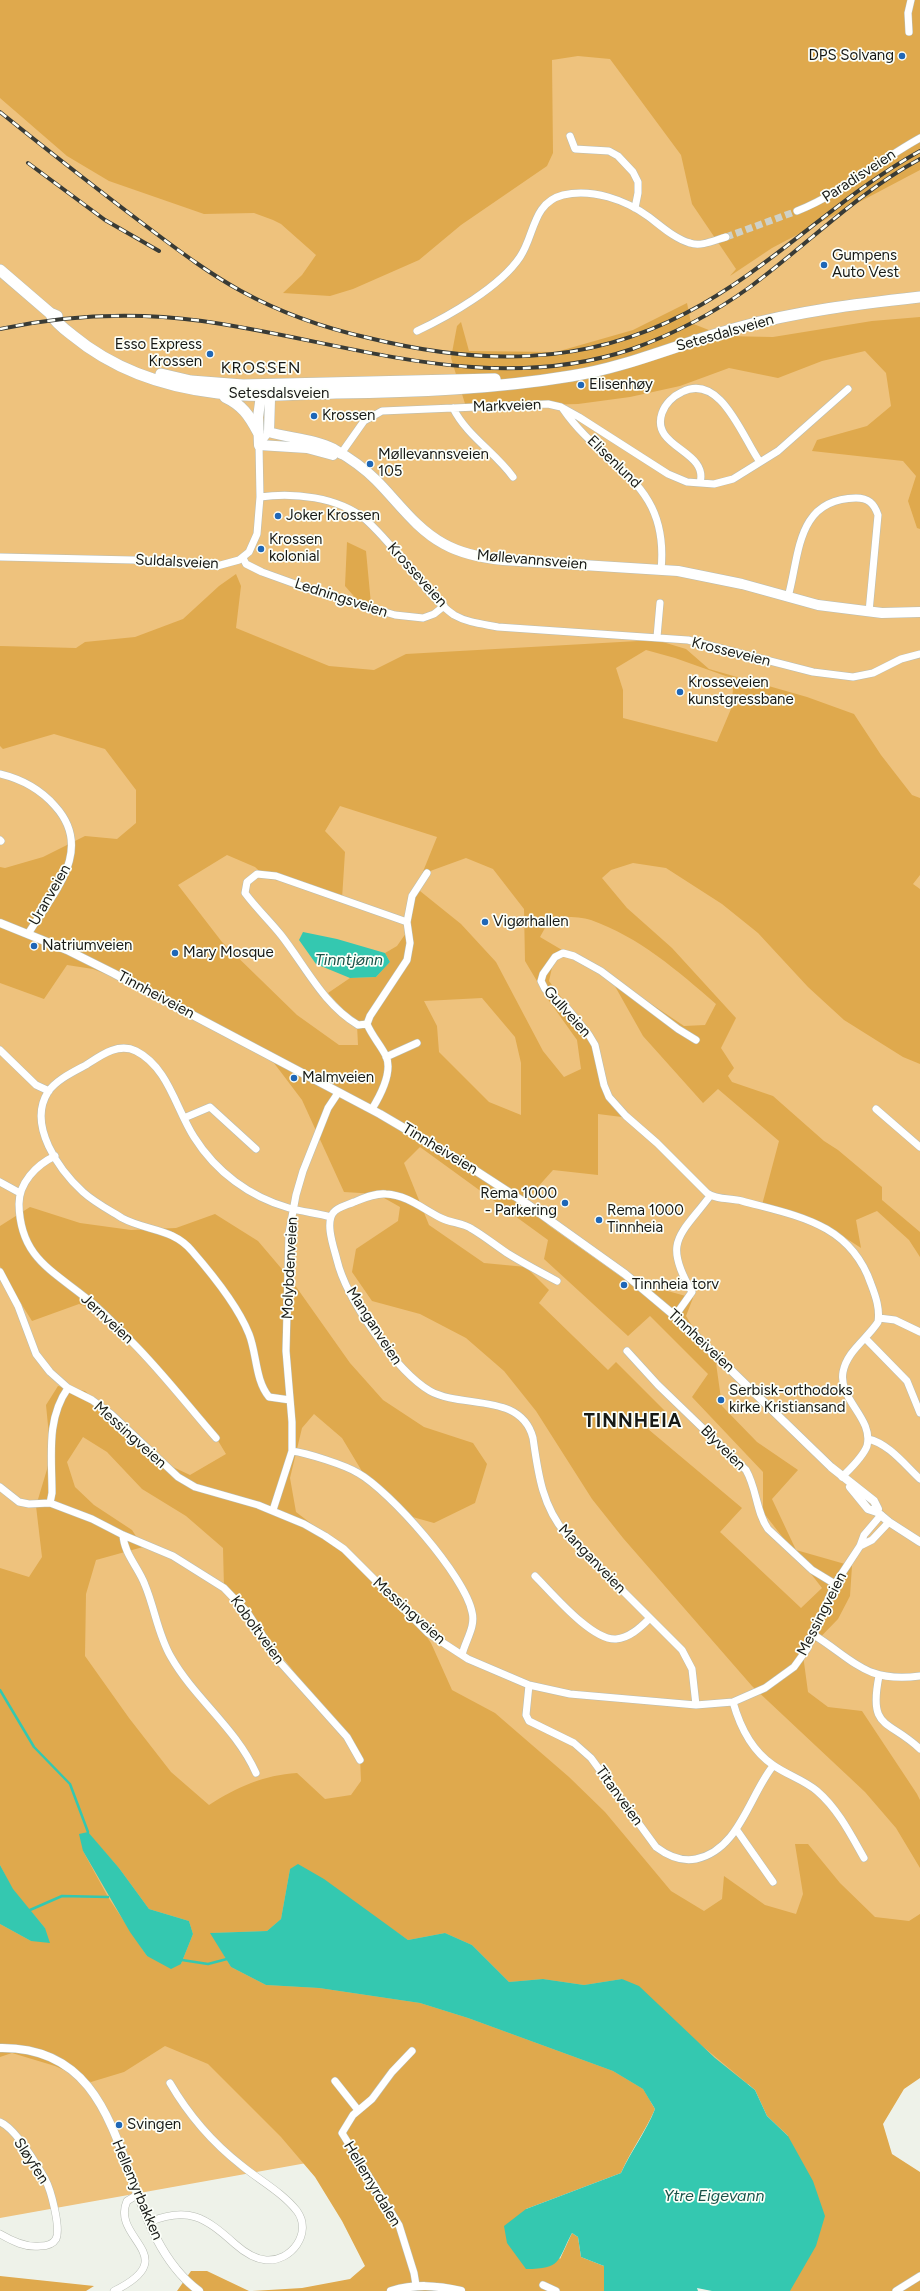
<!DOCTYPE html>
<meta charset="utf-8">
<style>
body{margin:0}
canvas{display:block;background:#eef2e9}
</style>
<canvas width="920" height="2291"></canvas>
<script>
const ctx = document.querySelector('canvas').getContext('2d');
ctx.lineJoin = 'round';
function fillPath(path, color) { ctx.fillStyle = color; ctx.fill(path, 'evenodd'); }
function stroke(path, color, width, dash) { ctx.strokeStyle = color; ctx.lineWidth = width; ctx.lineCap = dash ? 'butt' : 'round'; ctx.setLineDash(dash || []); ctx.stroke(path); }
function label(font, color, halo, rows, align = 'center') {
  ctx.font = font + ' Figtree,sans-serif'; ctx.lineWidth = 3.5; ctx.setLineDash([]); ctx.textBaseline = 'middle'; ctx.strokeStyle = halo; ctx.fillStyle = color; for (const [text, x, y, turn = 0] of rows) {
    ctx.save(); ctx.translate(x, y); ctx.rotate((+turn || 0) * Math.PI / 180); ctx.textAlign = isNaN(turn) ? turn : align; if (halo) ctx.strokeText(text, 0, 0); ctx.fillText(text, 0, 0); ctx.restore();
  }
}
fillPath(new Path2D(`
 M0,0H920V2053L0,2218Z`), '#eec27d');
fillPath(new Path2D(`
 M0,0H920V170L772,248L730,276L736,269L692,204L681,155L610,59L578,56L552,60L553,153L547,166L461,225L419,260L353,289L330,296L283,293L302,275L316,255L281,224L273,220L254,213L204,214L109,181L67,156L0,98Z
 M687,303L691,323L724,336L773,337L872,321L920,317V529L917,528L908,501L916,476L903,461L812,451L817,440L867,426L891,406L886,373L865,351L822,361L778,378L729,368L680,386L630,397L578,404L466,407L451,358L457,326L461,322L469,351L556,352L633,330Z
 M347,542L366,551L371,604L359,602L345,586Z
 M236,574L241,586L236,628L329,666L374,670L406,654L656,640L686,649L709,669L807,697L854,714L881,755L912,795L920,798V875L913,884L920,889V1064L903,1057L844,1020L808,987L758,933L722,904L666,868L633,863L611,870L602,878L627,908L672,948L736,1018L721,1048L734,1068L728,1076L732,1082L773,1096L824,1141L838,1150L882,1187V1200L920,1232V1257L909,1240L877,1211L856,1220L861,1248L835,1231L762,1205L779,1141L718,1089L703,1103L643,1036L607,972L614,979L684,1026L705,1025L716,1004C678,971 639,937 591,920C580,916 563,917 551,917L540,937L562,950L553,963L549,981L598,1047L605,1082L622,1117L598,1114V1175L553,1170L527,1199L548,1225L624,1279L693,1298L686,1316L700,1339L723,1359L716,1363L722,1406L757,1442L798,1470L772,1499L796,1550L852,1566L850,1596L838,1619L803,1655L808,1692L828,1707L862,1711L917,1794L920,1800V1868L896,1828L865,1792L752,1686L623,1538L592,1499L536,1411L504,1371L466,1338L420,1314L372,1301L352,1272L356,1249L398,1221L400,1207L377,1194L344,1192L302,1100L274,1063L231,1034L141,988L93,969L67,965L44,999L0,983V867L5,868L43,857L85,836L117,839L136,823V790L105,749L54,734L3,749L0,746V646L76,648L85,642L135,637L183,619L219,586ZM646,650L675,658L734,679L731,709L717,742L623,718V690L616,668ZM340,806L437,837L422,874L466,858L493,869L524,909L525,961L547,998L577,1040L581,1069L564,1077L543,1051L496,962L461,924L420,891L419,880L410,903L411,926L397,946L385,953L390,962L376,977L350,978L328,993L357,1025L358,1045H339L297,1015L222,942L178,885L227,855L255,867L268,879L301,884L342,899L345,852L325,831ZM482,998L515,1037L521,1063V1115L489,1102L439,1052L437,1026L424,1001ZM420,1147L548,1240L544,1259L628,1336L650,1316L708,1374L692,1397L763,1472V1512L822,1588L801,1608L720,1532L742,1508L648,1429L666,1412L616,1362L608,1370L539,1303L549,1290L526,1267L484,1263L429,1225L404,1163Z
 M30,1207L80,1223L131,1230L176,1228L215,1214L258,1241L292,1281L350,1363L383,1400L424,1427L473,1443L487,1464L475,1503L434,1523L409,1516L369,1483L342,1438L314,1414L302,1428L290,1478L296,1512L335,1542L407,1608L431,1643L452,1690L495,1713L569,1777L605,1812L671,1891L704,1911L722,1899L724,1876L765,1905L796,1914L803,1894L795,1844H808L840,1883L875,1917L909,1921L920,1914V2078L904,2089L883,2124L892,2154L920,2172V2291H790L788,2136L767,2116L755,2090L622,1979L584,1985L543,1979L509,1982L472,1945L445,1933L408,1940L366,1911L290,1869L281,1919L267,1931L211,1933L231,1967L266,1985L319,1988L420,2003L468,2018L613,2071L643,2089L655,2109C645,2132 631,2150 621,2173L526,2209L560,2259L572,2233L578,2237L581,2257L604,2266V2291H252L302,2288L350,2279L365,2266L342,2221L315,2177L281,2137L208,2064L165,2046L124,2072L91,2082L55,2066L12,2053L0,2057V1924L31,1941L45,1928L12,1889L0,1865V1568L29,1577L42,1557L36,1506L51,1456L46,1405L58,1386L85,1391L158,1460L190,1475L226,1454L205,1419L171,1382L99,1311L79,1304L32,1321L5,1278L0,1266V1226ZM83,1437L107,1452L142,1489L186,1516L223,1548L224,1588L263,1632L360,1757L361,1781L351,1795L325,1799L297,1773C264,1775 237,1787 209,1805L171,1772L129,1718L85,1656L86,1594L96,1560L143,1547L132,1530L94,1505L75,1487L67,1462ZM88,1833L119,1868L149,1909L189,1921L193,1934L181,1964L147,1956L108,1897L83,1851Z
 M191,2271H207L249,2291H177Z
 M0,2276L94,2286L86,2291H0Z`), '#dfa94d');
fillPath(new Path2D(`
 M303,932L337,939L385,953L390,962L376,977L350,978L316,964L299,940Z
 M88,1832L119,1868L149,1909L189,1921L193,1934L181,1964L171,1969L147,1956L130,1932L83,1851L79,1834Z
 M298,1864L324,1879L408,1940L445,1933L472,1945L509,1982L543,1979L584,1985L622,1979L639,1986L715,2058L755,2090L767,2116L788,2136L813,2181L825,2216L816,2246L790,2291H712L697,2288L698,2291H604V2266L581,2257L578,2237L572,2233C557,2261 562,2269 526,2269L507,2243L504,2226L526,2209L621,2173C631,2151 646,2132 655,2109L643,2089L613,2071L468,2018L420,2003L319,1988L266,1985L231,1967L210,1933L267,1931L281,1919L290,1869Z
 M0,1865L13,1889L45,1928L50,1943L31,1941L0,1924Z`), '#34c8b0');
stroke(new Path2D(`
 M0,1690L34,1747L70,1784L88,1832
 M30,1910L62,1896L108,1897
 M182,1960L208,1964L227,1959`), '#34c8b0', 2.5);
stroke(new Path2D(`
 M726,237L797,211`), '#ced1c9', 7, [7, 3.5]);
const minor = new Path2D(`
 M909,32L908,13L911,0
 M570,136L575,149L609,151L618,156L633,172L638,182V193L635,208
 M797,211C842,193 878,161 920,138
 M417,331C449,316 500,287 520,257C535,235 532,203 563,195C592,188 626,200 649,217C661,226 675,239 690,243C701,247 715,240 726,237
 M453,408C467,436 495,452 513,477
 M563,409C604,469 670,480 661,570
 M340,455L364,421L382,411L548,404L561,407L579,417L668,474L687,482L714,484L733,479L778,451L848,389
 M700,483C709,450 650,448 662,413C665,404 673,396 682,392C721,372 743,439 760,462
 M260,497C293,492 338,497 365,519C382,534 397,553 412,571C424,586 438,604 454,615C468,623 483,624 498,627L688,640L813,672L853,677L873,673L901,659L920,654
 M0,557L133,560L217,566L239,560L249,552L257,534L260,497L259,445L269,432
 M243,558L246,564L262,572L312,590L395,615L423,618L434,614L444,606
 M788,597C800,554 796,499 856,498C868,498 874,503 878,515L869,612
 M657,637L660,603
 M0,774C21,779 40,789 55,806C95,850 53,893 28,934
 M0,840L1,841
 M367,1024L358,1025C323,1004 306,967 281,935C270,921 256,908 245,893L247,882L257,874L276,876L407,922
 M696,1040L678,1029L601,971L574,956L563,953L555,957L543,974L541,981L545,989L567,1008L589,1035L595,1045L604,1085L609,1097L626,1116L657,1143L707,1193C716,1200 731,1198 742,1201C797,1216 850,1223 871,1284C876,1297 880,1309 878,1322C867,1339 847,1351 843,1372C838,1400 874,1418 867,1446C863,1457 850,1469 842,1477
 M0,1050L36,1085L49,1091
 M386,1057L417,1043
 M372,1109C380,1096 393,1072 386,1056C380,1044 372,1036 367,1024L370,1016L407,960L410,943L407,922L412,896L427,873
 M876,1109L920,1147
 M184,1118L210,1107L256,1149
 M55,1156C36,1165 19,1183 19,1204C20,1256 50,1269 86,1298C103,1311 117,1327 132,1342C162,1372 188,1406 216,1438
 M0,1182L20,1193
 M0,1272L18,1306L36,1354L50,1372L68,1388L92,1400L111,1414L178,1477L195,1487L258,1505L304,1524L325,1536L344,1549L428,1633L468,1659L529,1685L570,1694L696,1705L733,1702L765,1688L794,1667L807,1649L835,1584L860,1546L864,1535L881,1515
 M557,1281C540,1272 523,1263 507,1253C495,1245 484,1236 472,1229C463,1223 451,1223 441,1218C423,1209 407,1195 386,1194C375,1193 364,1198 354,1202C348,1205 337,1207 333,1213C325,1224 334,1248 337,1260C346,1298 396,1371 430,1391C462,1409 521,1392 533,1438C538,1473 542,1506 566,1534L682,1650L692,1669L696,1705
 M675,1316L692,1292C662,1241 680,1236 710,1196
 M879,1318L895,1320L920,1332
 M865,1338L907,1381L920,1413
 M627,1351L658,1385L746,1470C757,1489 756,1512 768,1529L812,1570L835,1584
 M290,1400L269,1397C255,1380 257,1354 249,1334C238,1306 212,1274 192,1251C173,1228 146,1231 122,1218C109,1210 94,1202 83,1192C59,1170 27,1125 48,1092C56,1080 73,1072 86,1065C100,1056 118,1042 136,1051C168,1067 176,1109 194,1137C216,1172 250,1197 289,1208C303,1212 317,1213 331,1217
 M868,1439C888,1443 905,1465 920,1479
 M292,1451V1422L286,1351L289,1233L296,1195L303,1171L328,1108L338,1093
 M0,1487L19,1502L29,1504L50,1503L92,1519L123,1535L173,1556L224,1588L247,1612L279,1661L347,1737L360,1760
 M50,1503L52,1493C52,1456 46,1419 68,1388
 M273,1510L292,1451C307,1453 345,1465 358,1473C390,1491 465,1576 472,1612C476,1627 465,1641 462,1655
 M123,1535C124,1554 139,1568 145,1585C155,1609 158,1635 171,1657C195,1699 236,1728 256,1773
 M860,1546L872,1540L889,1522
 M535,1576C552,1593 592,1641 616,1639C629,1638 640,1628 649,1619
 M814,1635C855,1661 866,1683 920,1676
 M879,1676C868,1731 889,1719 920,1749
 M529,1685L526,1715L529,1721L574,1743L591,1758L656,1847C668,1856 681,1862 696,1859C739,1850 749,1796 773,1766
 M733,1702C740,1727 751,1750 773,1765C787,1775 804,1780 817,1791C838,1809 851,1835 864,1858
 M736,1829L773,1882
 M412,2051L392,2072L372,2099L353,2115L342,2133L399,2225L414,2273L416,2285
 M335,2081L358,2110
 M0,2122C15,2128 37,2165 45,2179C51,2190 61,2228 56,2239C53,2244 46,2246 40,2246C26,2248 12,2241 0,2234
 M149,2222C188,2206 205,2217 235,2244C244,2252 254,2259 266,2260C291,2262 313,2233 297,2211C282,2192 259,2180 241,2165C213,2143 188,2114 170,2083
 M543,2285L556,2291
 M114,2291C185,2256 110,2239 127,2201L137,2195
 M896,2291L920,2276`);
const tertiary = new Path2D(`
 M0,923L67,950L113,973L380,1114L470,1167L527,1204L625,1274L675,1316L831,1467L874,1501L878,1509L877,1512
 M850,1487L868,1509L877,1512L889,1522L920,1542
 M0,2048C142,2046 109,2225 199,2291
 M391,2291C415,2284 436,2285 461,2291`);
const secondary = new Path2D(`
 M262,388L258,417L259,445L307,448L333,455
 M266,389L270,399L269,432C289,438 315,439 334,449C348,457 364,468 376,480C398,502 416,529 444,544C462,554 483,558 503,560L678,571L742,584L818,605L882,613L920,612`);
const trunk = new Path2D(`
 M0,270L50,313L57,316
 M50,313C55,322 64,329 72,335C113,369 165,387 218,393C256,398 297,394 336,393C414,392 493,389 571,376C628,367 681,343 737,328C797,311 858,304 920,297
 M161,374L191,381L243,385L495,379
 M225,397C242,405 249,415 258,432`);
stroke(minor, '#b8bdb4', 8);
stroke(tertiary, '#b8bdb4', 9);
stroke(secondary, '#b8bdb4', 11);
stroke(trunk, '#b8bdb4', 12);
stroke(minor, '#fff', 7);
stroke(tertiary, '#fff', 8);
stroke(secondary, '#fff', 10);
stroke(trunk, '#fff', 11);
const rail = new Path2D(`
 M0,112C51,153 102,193 154,232C182,253 210,274 241,291C281,313 324,328 369,338C478,365 584,367 686,313C771,269 837,197 920,151
 M28,163L105,220L159,251
 M0,329C66,315 135,312 202,321C346,341 487,398 632,349C674,334 714,313 750,287C807,245 857,193 920,159`);
stroke(rail, '#393b36', 4);
stroke(rail, '#fcfff9', 2.5, [8]);
for (const [x, y, r, color] of [
 [902,56,4,"#1f67b7"],
 [824,265,4,"#1f67b7"],
 [210,354,4,"#1f67b7"],
 [581,385,4,"#1f67b7"],
 [314,416,4,"#1f67b7"],
 [370,464,4,"#1f67b7"],
 [278,516,4,"#1f67b7"],
 [261,549,4,"#1f67b7"],
 [680,692,4,"#1f67b7"],
 [485,922,4,"#1f67b7"],
 [34,946,4,"#1f67b7"],
 [175,953,4,"#1f67b7"],
 [294,1078,4,"#1f67b7"],
 [565,1203,4,"#1f67b7"],
 [599,1220,4,"#1f67b7"],
 [624,1285,4,"#1f67b7"],
 [721,1400,4,"#1f67b7"],
 [119,2125,4,"#1f67b7"]
]) { const dot = new Path2D(); dot.arc(x, y, r, 0, 2 * Math.PI); ctx.fillStyle = color; ctx.fill(dot); stroke(dot, '#fcfff9', 1.5); }
label('15px', '#171915', '#fcfff9', [
 ["DPS Solvang",894,56,"right"],
 ["Gumpens",832,256],
 ["Auto Vest",832,273],
 ["Esso Express",202,345,"right"],
 ["Krossen",202,362,"right"],
 ["Elisenhøy",589,385],
 ["Krossen",322,416],
 ["Møllevannsveien",378,455],
 ["105",378,472],
 ["Joker Krossen",286,516],
 ["Krossen",269,540],
 ["kolonial",269,557],
 ["Krosseveien",688,683],
 ["kunstgressbane",688,700],
 ["Vigørhallen",493,922],
 ["Natriumveien",42,946],
 ["Mary Mosque",183,953],
 ["Malmveien",302,1078],
 ["Rema 1000",557,1194,"right"],
 ["- Parkering",557,1211,"right"],
 ["Rema 1000",607,1211],
 ["Tinnheia",607,1228],
 ["Tinnheia torv",632,1285],
 ["Serbisk-orthodoks",729,1391],
 ["kirke Kristiansand",729,1408],
 ["Svingen",127,2125]
], 'left');
label('15px', '#171915', '#fcfff9', [
 ["Paradisveien",859,176,-33],
 ["Setesdalsveien",725,333,-16],
 ["Setesdalsveien",279,394],
 ["Markveien",507,406,-2],
 ["Elisenlund",614,462,44],
 ["Møllevannsveien",532,560,5],
 ["Suldalsveien",177,562,3],
 ["Krosseveien",417,575,48],
 ["Ledningsveien",341,598,18],
 ["Krosseveien",731,652,14],
 ["Uranveien",50,895,-60],
 ["Tinnheiveien",156,995,28],
 ["Gullveien",567,1012,48],
 ["Tinnheiveien",440,1149,31],
 ["Molybdenveien",290,1268,-87],
 ["Jernveien",107,1319,43],
 ["Manganveien",374,1326,57],
 ["Tinnheiveien",701,1341,43],
 ["Messingveien",130,1435,42],
 ["Blyveien",723,1448,45],
 ["Manganveien",592,1559,46],
 ["Messingveien",409,1611,42],
 ["Messingveien",822,1614,-63],
 ["Koboltveien",257,1630,54],
 ["Titanveien",619,1796,54],
 ["Sløyfen",31,2161,57],
 ["Hellemyrdalen",372,2184,59],
 ["Hellemyrbakken",137,2190,67]
]);
ctx.letterSpacing = '1px';
label('16px', '#171915', '#fcfff9', [
 ["KROSSEN",261,368]
]);
ctx.letterSpacing = '0px';
label('italic 16px', '#185248', '#fcfff9', [
 ["Tinntjønn",349,960],
 ["Ytre Eigevann",714,2196]
]);
ctx.letterSpacing = '1px';
label('bold 19px', '#171915', '#fcfff9', [
 ["TINNHEIA",633,1421]
]);
ctx.letterSpacing = '0px';
</script>
